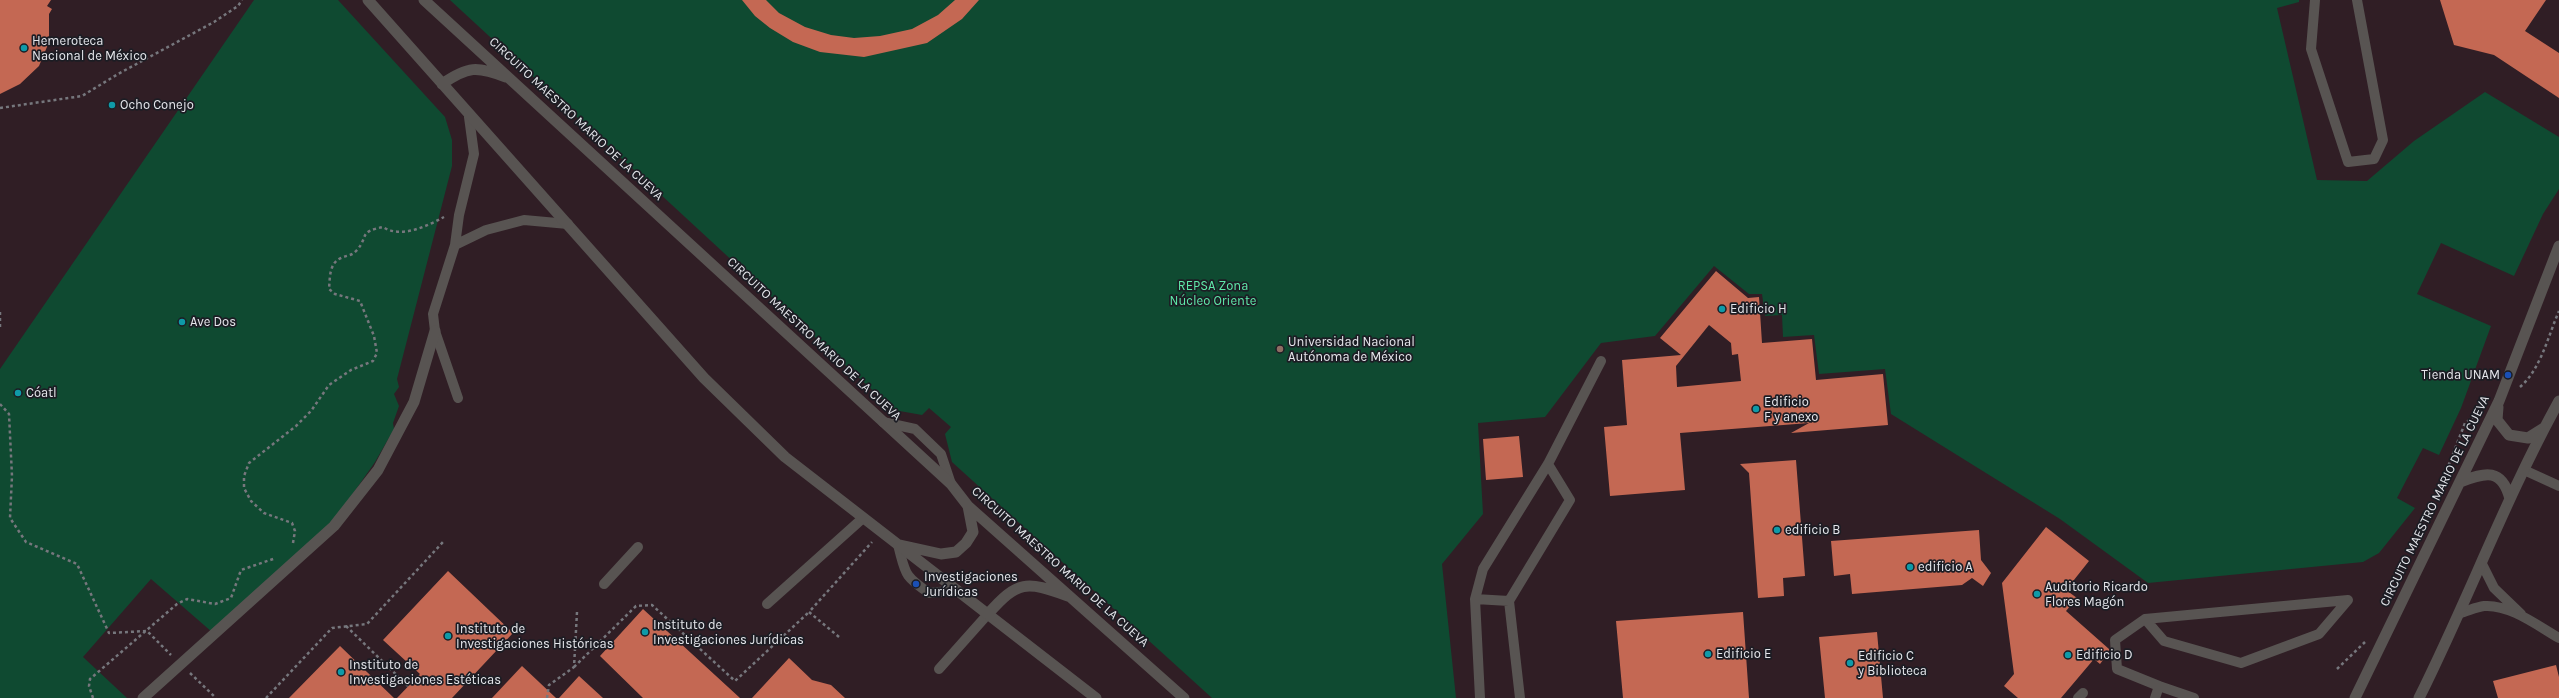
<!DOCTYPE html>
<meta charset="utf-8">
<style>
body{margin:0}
canvas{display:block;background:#1c1d24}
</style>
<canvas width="2559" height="698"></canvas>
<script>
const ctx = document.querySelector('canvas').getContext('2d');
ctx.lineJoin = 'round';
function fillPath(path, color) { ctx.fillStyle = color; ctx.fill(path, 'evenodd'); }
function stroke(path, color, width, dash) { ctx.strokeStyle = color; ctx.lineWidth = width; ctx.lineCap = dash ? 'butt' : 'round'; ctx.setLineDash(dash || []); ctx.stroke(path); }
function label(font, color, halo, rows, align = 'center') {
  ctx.font = font + ' Karla,sans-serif'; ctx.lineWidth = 3.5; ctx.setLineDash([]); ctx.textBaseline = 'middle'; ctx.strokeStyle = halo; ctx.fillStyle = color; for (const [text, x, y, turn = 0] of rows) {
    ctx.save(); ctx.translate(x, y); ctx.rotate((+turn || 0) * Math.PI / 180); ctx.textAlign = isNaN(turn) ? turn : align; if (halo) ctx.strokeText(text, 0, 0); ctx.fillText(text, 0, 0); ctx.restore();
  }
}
fillPath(new Path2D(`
 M0,0H2559V698H0Z`), '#301e25');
fillPath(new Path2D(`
 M254,0H338L445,117L452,140V166L397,379L399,387L394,394L399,406L393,423L394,429L375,462L331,525L212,632L151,579L83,657L127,698H0V369Z
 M450,0H2299V2L2277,8L2317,180L2367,181L2414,141L2485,92L2559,137V189L2543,214L2514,276L2441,243L2417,294L2491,326L2461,408L2439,455L2423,448L2397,498L2415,508L2379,553L2363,562L2148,583L2060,519L1891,414L1885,369L1819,374L1814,335L1783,337L1782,315L1765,316L1762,294H1749L1714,266L1655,336L1601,343L1545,417L1478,423L1483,514L1442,564L1456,698H1212L952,462L945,434L951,427L929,408L922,415L894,410Z`), '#0f4a31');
fillPath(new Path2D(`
 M0,0H51L47,6L52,9L49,14V42L39,66L20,84L0,94Z
 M742,0H766L779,13L805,27L831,35L854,38L880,36L912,29L938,15L955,0H979L962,19L927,43L864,57L820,52L793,42L770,28L755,16Z
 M2440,0H2546L2525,31L2559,53V98L2494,55L2454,45Z
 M1716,271L1748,298L1759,297L1762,343L1812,339L1816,380L1883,374L1888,425L1791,433L1809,423L1680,433L1685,490L1610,496L1604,427L1627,425L1622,360L1681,355L1660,338ZM1709,325L1731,343L1732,355L1738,354L1741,381L1677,387L1676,366Z
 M1519,436L1523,477L1486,480L1483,439Z
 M1796,460L1805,576L1783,578L1784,596L1758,598L1749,473L1740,464Z
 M2046,527L2089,561L2066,590L2077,598L2066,611L2109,649V652L2100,664L2094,659L2061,698H2018L2004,686L2014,674L2002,583Z
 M1979,530L1981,560L1991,573L1983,586L1972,578L1962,585L1852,594L1850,574L1834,576L1831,541Z
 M448,571L513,633L452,698H397L420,674L383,640Z
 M643,609L740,698H643L600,656Z
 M1743,612L1749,698H1623L1616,621Z
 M1877,632L1883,698H1825L1819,637Z
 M340,646L394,698H289Z
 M789,658L812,680L831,685L845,698H752Z
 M2556,665L2559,677V698H2498L2493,681Z
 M522,666L556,698H492Z
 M579,676L603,698H559Z`), '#c46853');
stroke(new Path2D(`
 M0,108L82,96L118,74L214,22L238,6L242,0
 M0,312V328
 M2520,387C2541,369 2548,336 2559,311
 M0,404L9,414L12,476L10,518L26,542L77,564L109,633L147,631L171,655
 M2442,482L2465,423L2474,417
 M293,543L295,531L292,523L264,513L251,501L244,488V476L249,463L296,426L311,411L329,385L351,370L373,361L377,353L374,336L360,301L335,294L329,289C330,278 329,263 341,258C347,255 352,256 357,250C369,236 358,232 383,227C401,239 427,226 444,217
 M346,626L408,686
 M839,637L809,612L872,542
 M574,667L636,606L652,605L735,681L809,612
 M2337,669L2365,642
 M190,673L216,698
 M93,698L89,686L90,679L177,604L187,599L215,604L231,598L241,570L276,558
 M266,698L332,628L367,624L443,542
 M547,698L549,685L574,667L577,612`), '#76777d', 2.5, [3, 3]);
stroke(new Path2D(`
 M2315,0L2311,49L2348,162L2374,159L2383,140L2357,0
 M455,245L486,230L524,220L568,224
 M458,398L435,331L433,314L455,245L459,215L474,154L469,117
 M883,422L915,429L941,454L951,484
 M2524,470L2559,486
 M898,545C906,574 903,575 929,593L957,590
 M2482,564L2494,588L2521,614
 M604,584L638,547
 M1475,599L1509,601
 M767,604L863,518
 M2460,613C2468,611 2476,607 2484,606C2510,604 2538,626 2559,638
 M2145,619L2164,641L2241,663L2319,634L2348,600L2145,619L2115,640L2117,669L2159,686L2155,698
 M939,669L988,614
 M2159,686L2194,698
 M1480,698L1475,599L1483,569L1548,464L1601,361
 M1520,698L1509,601L1570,500L1548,464
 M2078,698L2083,693`), '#585452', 10);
stroke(new Path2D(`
 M143,698L334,526L378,470L414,402L435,331`), '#585452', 11);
stroke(new Path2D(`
 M368,0L704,378L785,457L1096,698
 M424,0L951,484L968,506L1184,698
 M442,84C468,66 477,66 506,77
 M2498,407L2497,420L2509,435L2528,438L2544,428
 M2460,482C2486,472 2502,468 2510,499
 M900,545L941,554L956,552L966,543L973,532L968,506
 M988,614C1018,580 1026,581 1068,596
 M2355,698L2499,401L2559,246
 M2419,698C2468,600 2506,497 2559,401`), '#585452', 11);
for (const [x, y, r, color] of [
 [24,48,4,"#0f9aa8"],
 [112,105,4,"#0f9aa8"],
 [1722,309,4,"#0f9aa8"],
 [182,322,4,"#0f9aa8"],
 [1280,349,4,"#8d6e63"],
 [2508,375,4,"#1a4fb4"],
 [18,393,4,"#0f9aa8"],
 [1756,409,4,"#0f9aa8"],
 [1777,530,4,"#0f9aa8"],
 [1910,567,4,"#0f9aa8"],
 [916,584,4,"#1a4fb4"],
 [2037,594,4,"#0f9aa8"],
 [645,632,4,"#0f9aa8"],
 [448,636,4,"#0f9aa8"],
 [1708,654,4,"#0f9aa8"],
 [2068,655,4,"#0f9aa8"],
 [1850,663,4,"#0f9aa8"],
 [341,672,4,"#0f9aa8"]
]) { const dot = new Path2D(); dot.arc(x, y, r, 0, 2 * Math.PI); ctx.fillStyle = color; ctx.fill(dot); stroke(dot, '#1c1d24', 1.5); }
label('13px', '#e5e6eb', '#1c1d24', [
 ["Hemeroteca",32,41],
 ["Nacional de México",32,56],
 ["Ocho Conejo",120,105],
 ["Edificio H",1730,309],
 ["Ave Dos",190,322],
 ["Universidad Nacional",1288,342],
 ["Autónoma de México",1288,357],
 ["Tienda UNAM",2500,375,"right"],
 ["Cóatl",26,393],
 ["Edificio",1764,402],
 ["F y anexo",1764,417],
 ["edificio B",1785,530],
 ["edificio A",1918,567],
 ["Investigaciones",924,577],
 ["Jurídicas",924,592],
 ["Auditorio Ricardo",2045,587],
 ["Flores Magón",2045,602],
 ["Instituto de",653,625],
 ["Investigaciones Jurídicas",653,640],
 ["Instituto de",456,629],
 ["Investigaciones Históricas",456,644],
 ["Edificio E",1716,654],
 ["Edificio D",2076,655],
 ["Edificio C",1858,656],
 ["y Biblioteca",1858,671],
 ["Instituto de",349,665],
 ["Investigaciones Estéticas",349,680]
], 'left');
label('13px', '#e5e6eb', '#1c1d24', [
 ["CIRCUITO MAESTRO MARIO DE LA CUEVA",576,119,43],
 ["CIRCUITO MAESTRO MARIO DE LA CUEVA",814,339,43],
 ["CIRCUITO MAESTRO MARIO DE LA CUEVA",2435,501,-64],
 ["CIRCUITO MAESTRO MARIO DE LA CUEVA",1060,567,42]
]);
label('13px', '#5feaaa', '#1c1d24', [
 ["REPSA Zona",1213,286],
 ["Núcleo Oriente",1213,301]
]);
</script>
